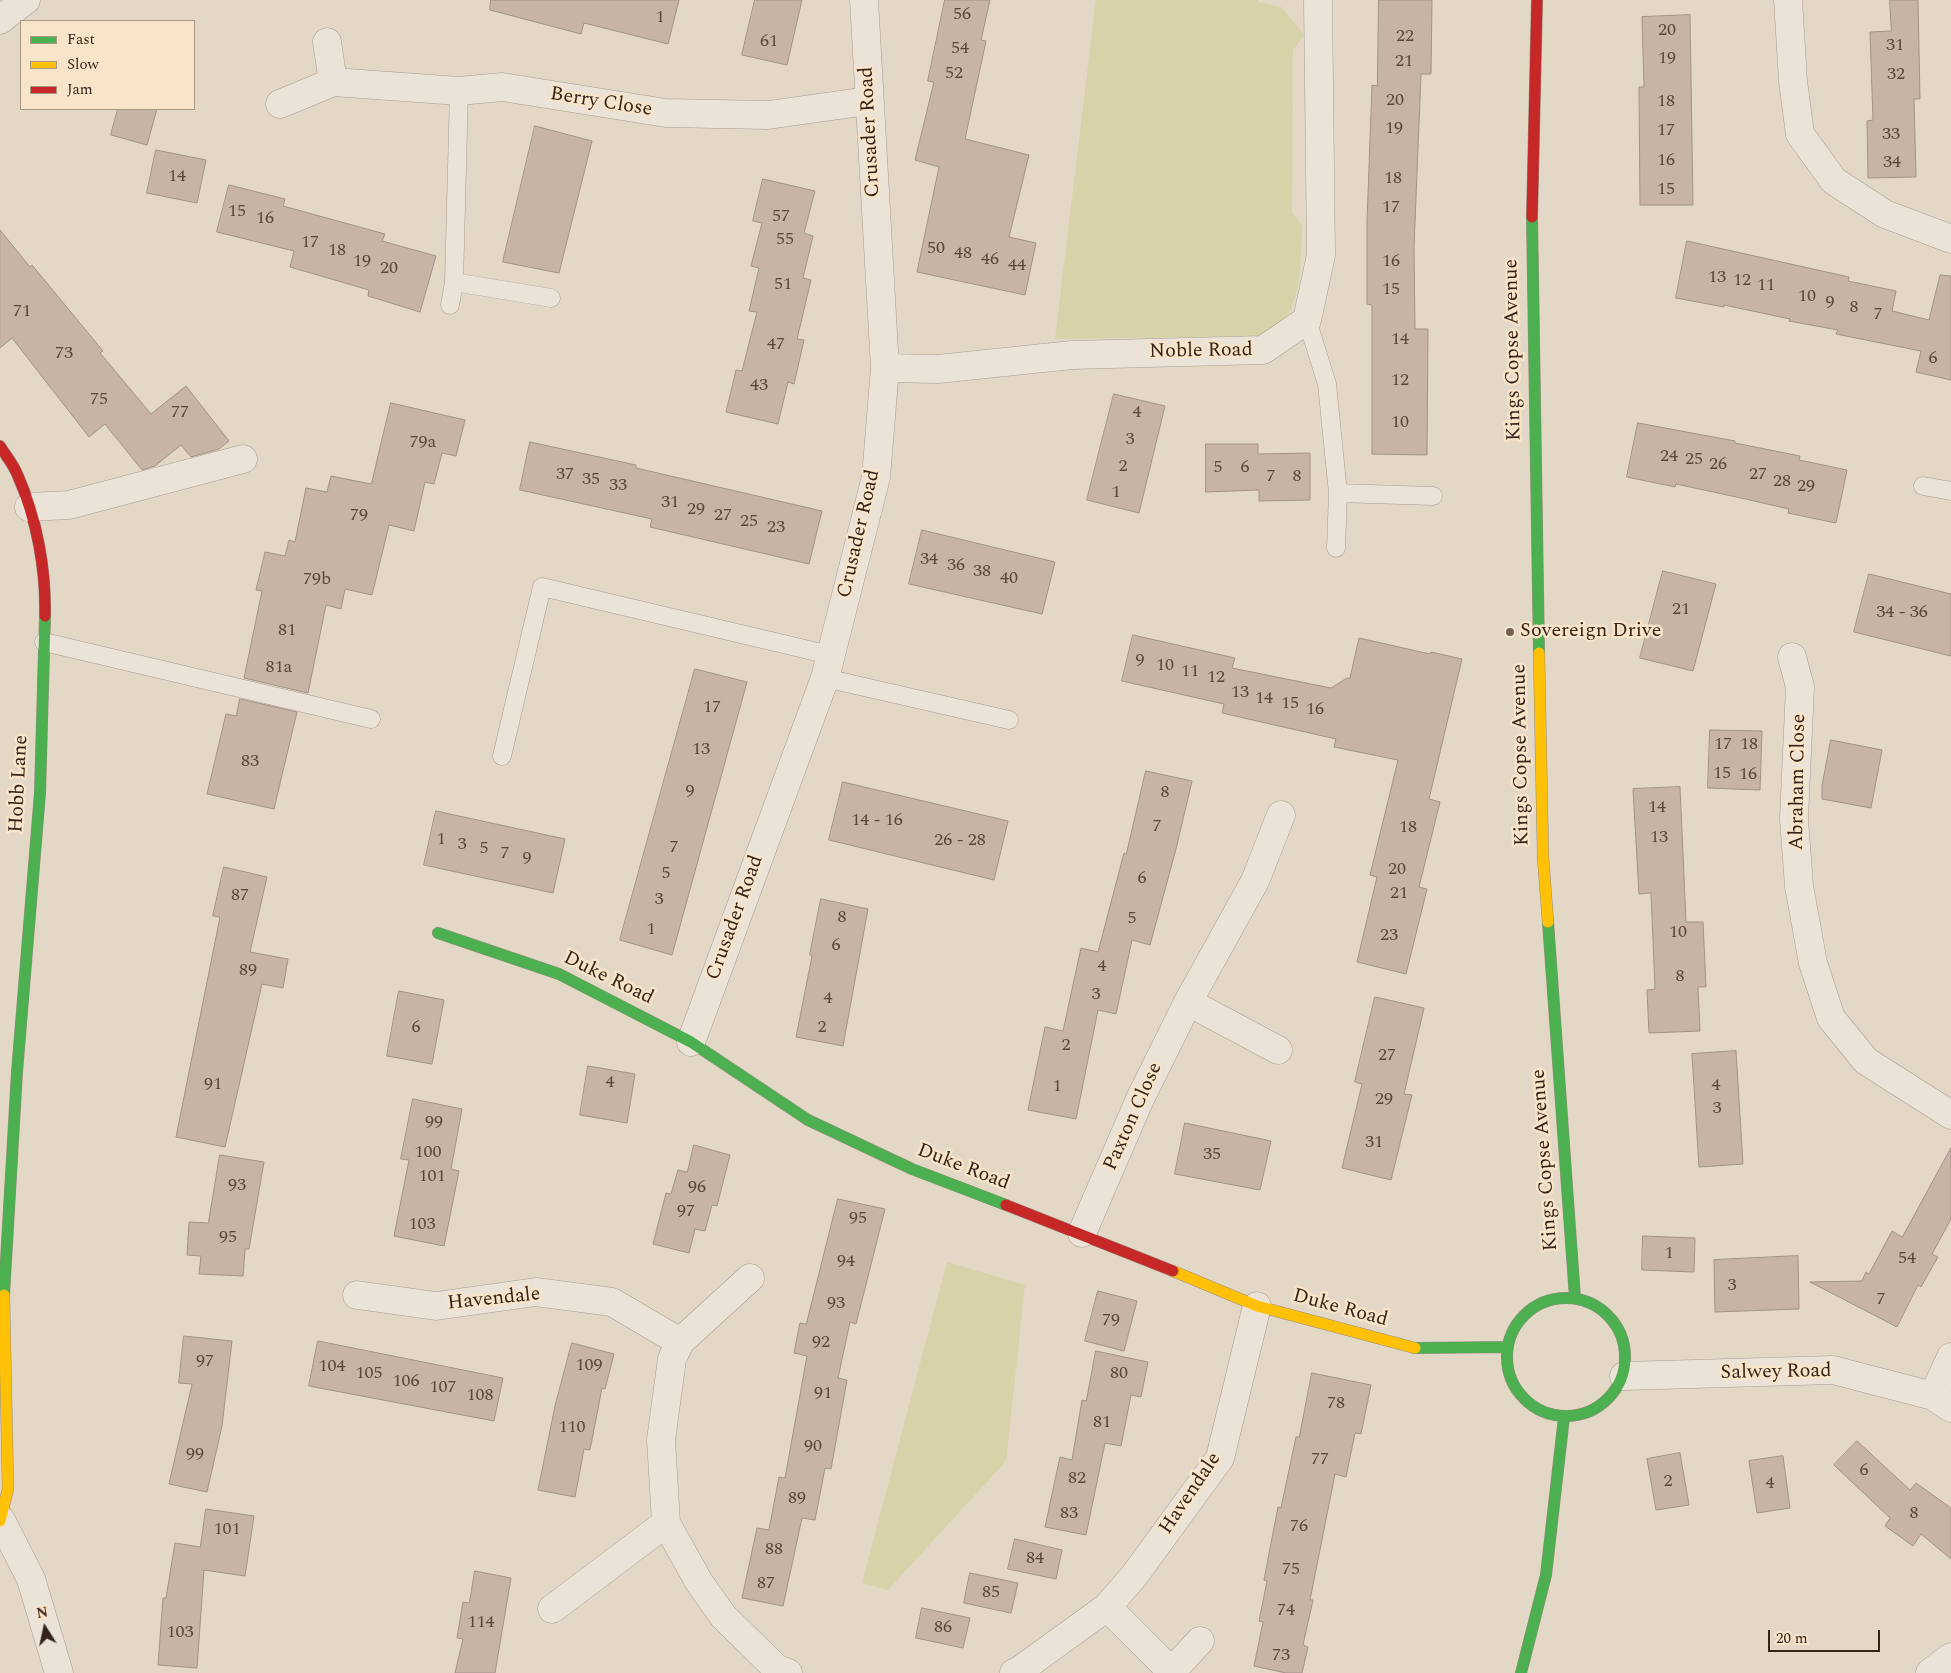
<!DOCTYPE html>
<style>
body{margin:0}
#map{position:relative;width:1951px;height:1673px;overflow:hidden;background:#e3d7c6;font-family:Spectral,serif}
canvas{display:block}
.legend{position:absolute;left:20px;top:20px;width:175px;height:90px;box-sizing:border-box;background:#f7e4c9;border:1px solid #a99783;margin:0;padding:6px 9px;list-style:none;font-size:15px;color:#352319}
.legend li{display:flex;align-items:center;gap:10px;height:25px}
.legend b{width:25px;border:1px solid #a99783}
.north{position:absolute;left:20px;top:1603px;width:50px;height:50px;-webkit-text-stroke:4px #f7e4c9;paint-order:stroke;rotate:350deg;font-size:14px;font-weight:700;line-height:20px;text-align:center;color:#352319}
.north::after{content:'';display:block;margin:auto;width:18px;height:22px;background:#352319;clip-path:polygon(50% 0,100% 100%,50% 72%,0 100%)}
.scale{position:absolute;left:1768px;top:1630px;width:112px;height:22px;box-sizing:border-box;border:2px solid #352319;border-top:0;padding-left:6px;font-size:15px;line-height:18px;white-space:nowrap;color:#352319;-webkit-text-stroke:4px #f7e4c9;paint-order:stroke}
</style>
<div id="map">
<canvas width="1951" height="1673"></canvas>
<ul class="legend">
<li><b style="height:6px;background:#4caf50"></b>Fast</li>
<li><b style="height:6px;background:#ffc107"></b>Slow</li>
<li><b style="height:6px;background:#c62828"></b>Jam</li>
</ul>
<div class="north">N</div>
<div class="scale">20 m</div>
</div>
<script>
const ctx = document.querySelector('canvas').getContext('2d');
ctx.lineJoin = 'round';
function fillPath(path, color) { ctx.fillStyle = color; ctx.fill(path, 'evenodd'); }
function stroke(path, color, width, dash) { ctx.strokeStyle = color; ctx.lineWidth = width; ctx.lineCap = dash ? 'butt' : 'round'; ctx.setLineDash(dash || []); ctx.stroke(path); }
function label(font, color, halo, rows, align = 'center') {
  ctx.font = font + ' Spectral,serif'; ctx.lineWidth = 5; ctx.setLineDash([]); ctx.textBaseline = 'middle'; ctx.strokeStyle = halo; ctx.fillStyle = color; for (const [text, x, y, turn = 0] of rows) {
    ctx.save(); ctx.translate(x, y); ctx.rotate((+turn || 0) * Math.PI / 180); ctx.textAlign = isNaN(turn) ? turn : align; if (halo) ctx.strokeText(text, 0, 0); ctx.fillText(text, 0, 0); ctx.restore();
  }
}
fillPath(new Path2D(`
 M1096,0H1258V2L1281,7L1304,35L1293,50L1292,213L1302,225C1301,255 1303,308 1276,329C1272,333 1263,334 1258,336L1055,339Z
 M947,1262L1025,1285L1006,1461L888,1590L862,1583Z`), '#d7d2a7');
const building = new Path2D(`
 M491,0H679L668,44L584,23L581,34L490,10Z
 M755,0H802L787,65L742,55Z
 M945,0H990L981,40L986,41L965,139L1029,155L1009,237L1036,243L1025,295L917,272L939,167L915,160L934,82L928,81Z
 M1379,0H1432L1431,74H1421L1414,247L1415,329H1428L1427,455L1372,454V305L1367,304V222L1372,85L1377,86Z
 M1890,0H1918L1920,99H1914L1916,177L1868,178L1867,121L1873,120L1870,32L1891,31Z
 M1690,15L1693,205H1640L1639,87H1644L1642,17Z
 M118,109H157L147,145L111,135Z
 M535,126L592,141L559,273L503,262Z
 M156,150L206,160L197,203L147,193Z
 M763,179L815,191L804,233L813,236L803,278L811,280L797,339L804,340L794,384L788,382L778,424L726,412L736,370L742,371L757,312L749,311L759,268L751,266L762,223L753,221Z
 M229,185L285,199L283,206L385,234L382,241L436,256L420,312L368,296L369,290L290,267L294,251L217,232Z
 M0,230L30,267L32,265L103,351L100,353L151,414L186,386L229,441L219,449L191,457L181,445L155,466L142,470L105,424L89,437L12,338L0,348Z
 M1687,241L1849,277L1848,281L1896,291L1892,311L1929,320L1940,275L1951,276V380L1916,372L1921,351L1836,334L1838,330L1789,321L1790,319L1724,305V307L1676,298Z
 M1114,394L1165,406L1139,513L1087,500Z
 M391,403L465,420L456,456L442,453L434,484L425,482L414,531L389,525L372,595L345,589L341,609L326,605L308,693L244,678L262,591L256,590L265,552L285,556L289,540L295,542L306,488L327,492L331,476L371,484Z
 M1638,423L1735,441V443L1800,456L1799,460L1847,470L1836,523L1788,513L1789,509L1741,498L1676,484L1675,487L1627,477Z
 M530,442L636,465V468L822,511L809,564L650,527L652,519L520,490Z
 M1206,444H1258V454L1310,453V500L1259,501V490L1206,492Z
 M922,530L1055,562L1042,614L909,584Z
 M1663,571L1716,584L1693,671L1640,658Z
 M1869,574L1951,594V656L1854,632Z
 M1133,635L1235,658L1232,668L1331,688L1347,678H1350L1359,638L1430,654L1431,652L1462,659L1429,799L1440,802L1419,887L1427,889L1406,974L1357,962L1377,877L1370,875L1398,760L1334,747L1336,739L1222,713L1224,704L1122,681Z
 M695,669L747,682L672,955L620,940Z
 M240,699L297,712L274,809L207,794L226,714L236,716Z
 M1710,730L1762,731L1760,790L1708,788Z
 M1831,740L1882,750L1871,808L1822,799V786Z
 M1146,771L1192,781L1176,849L1150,945L1132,940L1116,1014L1098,1010L1076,1119L1028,1110L1045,1027L1063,1031L1081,948L1098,952L1124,853L1126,854Z
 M843,782L1008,821L994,880L829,840Z
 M1680,787L1686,922H1703L1706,987H1698L1700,1031L1649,1033L1647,990L1655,989L1651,893L1639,894L1633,789Z
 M436,811L565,839L553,893L424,865Z
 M224,867L267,877L250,952L288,959L283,988L262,984L225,1147L176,1137L220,917L213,916Z
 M821,899L868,909L843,1046L796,1037L812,956L810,955Z
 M399,991L444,1000L432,1064L387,1056Z
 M1375,997L1424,1008L1404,1094L1412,1095L1391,1180L1342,1168L1362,1084L1355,1082Z
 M1736,1051L1743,1164L1699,1167L1692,1054Z
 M588,1066L635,1074L627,1123L580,1115Z
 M413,1099L462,1109L451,1169L459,1171L444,1246L394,1236L409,1160L401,1159Z
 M1185,1123L1271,1141L1260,1190L1175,1174Z
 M694,1145L730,1155L717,1206L712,1205L705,1231L695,1229L689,1253L653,1244L666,1193L671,1194L678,1170L687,1172Z
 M1951,1148V1219L1932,1254L1938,1257L1921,1287L1918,1285L1897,1327L1810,1282L1862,1281L1866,1272L1869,1274L1892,1231L1902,1237Z
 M220,1155L264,1162L249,1249H245L243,1276L199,1274L201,1256L187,1255L189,1222L208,1223Z
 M838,1199L885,1209L856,1324L850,1322L838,1378L847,1380L831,1469L825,1468L815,1520L802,1518L783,1606L742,1598L757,1528L769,1530L779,1477L785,1478L807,1356L794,1353L800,1323L806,1324Z
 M1643,1236L1695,1238L1694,1272L1642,1270Z
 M1798,1256L1799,1309L1715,1312L1714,1260Z
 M1098,1291L1137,1301L1124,1351L1085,1341Z
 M184,1336L232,1341L222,1426L207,1492L169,1484L192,1384L179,1383Z
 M318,1341L503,1378L494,1421L309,1386Z
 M572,1343L614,1354L605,1389L602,1388L590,1450L584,1449L575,1497L538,1490L555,1406Z
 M1096,1351L1148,1362L1141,1397L1131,1395L1121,1446L1105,1443L1086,1535L1045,1527L1060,1457L1072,1460L1082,1400L1086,1401Z
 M1312,1373L1371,1385L1361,1434L1355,1433L1346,1477L1335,1474L1310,1600H1313L1303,1645L1308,1647L1302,1673H1286L1254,1666L1263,1622L1259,1621L1267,1581L1264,1580L1278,1507L1281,1508L1296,1437H1299Z
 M1857,1441L1910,1490L1916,1483L1951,1508V1559L1921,1534L1913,1546L1885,1526L1890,1518L1834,1465Z
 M1680,1453L1689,1505L1656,1510L1647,1459Z
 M1783,1456L1790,1508L1757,1513L1749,1461Z
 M206,1509L254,1516L245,1576L204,1570L197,1668L158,1665L163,1598H166L175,1543L200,1547Z
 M1015,1539L1062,1550L1056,1579L1008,1569Z
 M475,1571L511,1578L495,1673H455L463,1639L457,1638L463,1602L469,1603Z
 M970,1573L1018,1583L1011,1613L964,1603Z
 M922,1608L970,1618L963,1648L916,1638Z`);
fillPath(building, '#c7b4a7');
stroke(building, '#a29286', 1);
const lane = new Path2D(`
 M454,282L551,298
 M450,305L454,282L459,91
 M1307,320L1327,384L1338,493L1336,548
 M1923,486L1951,491
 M1338,493L1433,496
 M44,642L371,719
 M825,678L1009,720
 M502,756L542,587L830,655`);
const street = new Path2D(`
 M1788,0L1793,81L1800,134L1834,181L1885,214L1951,239
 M0,20L26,0
 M327,42L333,82
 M280,104L333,82L459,91L502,87L666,113L768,115L868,101
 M885,368L938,369L1072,355L1263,350L1307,320L1321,255L1318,0
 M29,507L69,505L243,459
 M1792,657L1800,687L1794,819L1799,886L1813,963L1831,1018L1866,1061L1951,1115
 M1188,1002L1278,1050
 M691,1042L825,678L876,477L885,368L864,0
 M1082,1233L1140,1099L1188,1002L1255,881L1281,815
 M357,1295L436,1306L536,1292L612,1302L680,1342L672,1359L661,1440L666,1523L699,1582L723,1616L777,1669L788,1673
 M680,1342L750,1278
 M1624,1376L1833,1370L1933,1396L1951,1408
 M1933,1396L1951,1357
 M1,1520L31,1579L59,1673
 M1107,1607L1173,1673
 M552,1609L666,1523
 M1171,1672L1200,1641
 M1014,1673L1020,1670L1107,1607L1134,1576L1220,1458L1257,1306
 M1930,1673L1951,1657`);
const fast = new Path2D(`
 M1532,217L1539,653
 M1548,922L1575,1298
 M438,933L559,974L691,1042L808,1120L912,1169L1006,1205
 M4,1295L17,1072L40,793L45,616
 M1507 1357a59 59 0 1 1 118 0a59 59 0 1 1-118 0Z
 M1415,1348L1507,1347
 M1521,1673L1546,1575L1564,1417`);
const slow = new Path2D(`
 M1539,653L1543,857L1548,922
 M1173,1271L1257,1306L1415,1348
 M0,1521L8,1489L4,1295`);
const jam = new Path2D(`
 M1532,217L1537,0
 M0,446C6,456 14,465 18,476C37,519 46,570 45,616
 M1006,1205L1173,1271`);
stroke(lane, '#a79c90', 19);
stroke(street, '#a79c90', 29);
stroke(fast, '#978b80', 12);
stroke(slow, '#978b80', 12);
stroke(jam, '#978b80', 12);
stroke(lane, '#ebe3d8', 18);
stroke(street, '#ebe3d8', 28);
stroke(fast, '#4caf50', 11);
stroke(slow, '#ffc107', 11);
stroke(jam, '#c62828', 11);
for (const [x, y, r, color] of [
 [1510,632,5,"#726256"]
]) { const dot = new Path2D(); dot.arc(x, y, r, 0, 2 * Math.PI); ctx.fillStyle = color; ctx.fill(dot); stroke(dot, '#f7e4c9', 2); }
label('18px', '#5a473c', null, [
 ["56",962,15],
 ["1",660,18],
 ["20",1667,31],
 ["22",1405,37],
 ["61",769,42],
 ["31",1895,46],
 ["54",960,49],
 ["19",1667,59],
 ["21",1404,62],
 ["52",954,74],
 ["32",1896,75],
 ["20",1395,101],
 ["18",1666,102],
 ["19",1394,129],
 ["17",1666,131],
 ["33",1891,135],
 ["16",1666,161],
 ["34",1892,163],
 ["14",177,177],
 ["18",1393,179],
 ["15",1666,190],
 ["17",1391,208],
 ["15",237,212],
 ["57",781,217],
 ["16",265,219],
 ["55",785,240],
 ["17",310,243],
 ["50",936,249],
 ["18",337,251],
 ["48",963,254],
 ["46",990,260],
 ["19",362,262],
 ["16",1391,262],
 ["44",1017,266],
 ["20",389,269],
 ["13",1717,278],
 ["12",1742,281],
 ["51",783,285],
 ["11",1766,286],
 ["15",1391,290],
 ["10",1807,297],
 ["9",1830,303],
 ["8",1854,308],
 ["71",22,312],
 ["7",1878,315],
 ["14",1400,340],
 ["47",776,345],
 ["73",64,354],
 ["6",1933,359],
 ["12",1400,381],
 ["43",759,386],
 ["75",99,400],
 ["77",180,413],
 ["4",1137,413],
 ["10",1400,423],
 ["3",1130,440],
 ["79a",423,443],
 ["24",1669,457],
 ["25",1694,460],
 ["26",1718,465],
 ["2",1123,467],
 ["5",1218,468],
 ["6",1245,468],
 ["37",565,475],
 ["27",1758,475],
 ["7",1271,477],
 ["8",1297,477],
 ["35",591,480],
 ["28",1782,482],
 ["33",618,486],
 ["29",1806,487],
 ["1",1116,493],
 ["31",670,503],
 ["29",696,510],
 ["79",359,516],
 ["27",723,516],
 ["25",749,522],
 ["23",776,528],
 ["34",929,560],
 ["36",956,566],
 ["38",982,572],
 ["40",1009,579],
 ["79b",317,580],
 ["21",1681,610],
 ["34 - 36",1902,613],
 ["81",287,631],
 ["9",1140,661],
 ["10",1165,666],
 ["81a",279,668],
 ["11",1190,672],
 ["12",1216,678],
 ["13",1240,693],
 ["14",1264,699],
 ["15",1290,704],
 ["17",712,708],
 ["16",1315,710],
 ["17",1723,745],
 ["18",1749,745],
 ["13",701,750],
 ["83",250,762],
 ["15",1722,774],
 ["16",1748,775],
 ["9",690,792],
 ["8",1165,793],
 ["14",1657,808],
 ["14 - 16",877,821],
 ["7",1157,827],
 ["18",1408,828],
 ["13",1659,838],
 ["1",441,840],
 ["26 - 28",960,841],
 ["3",462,845],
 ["7",674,848],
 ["5",484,849],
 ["7",505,854],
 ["9",527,859],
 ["20",1397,870],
 ["5",666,874],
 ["6",1142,879],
 ["21",1399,894],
 ["87",240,896],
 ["3",659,900],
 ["8",842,918],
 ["5",1132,919],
 ["1",651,930],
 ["10",1678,933],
 ["23",1389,936],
 ["6",836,946],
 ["4",1102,967],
 ["89",248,971],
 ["8",1680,977],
 ["3",1096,995],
 ["4",828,999],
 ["6",416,1028],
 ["2",822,1028],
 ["2",1066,1046],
 ["27",1387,1056],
 ["4",610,1083],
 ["91",213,1085],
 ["4",1716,1086],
 ["1",1057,1087],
 ["29",1384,1100],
 ["3",1717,1109],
 ["99",434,1123],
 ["31",1374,1143],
 ["100",428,1153],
 ["35",1212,1155],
 ["101",432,1177],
 ["93",237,1186],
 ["96",697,1188],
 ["97",686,1212],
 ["95",858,1219],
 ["103",422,1225],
 ["95",228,1238],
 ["1",1669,1254],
 ["54",1907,1259],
 ["94",846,1262],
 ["3",1732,1286],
 ["7",1881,1300],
 ["93",836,1304],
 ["79",1111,1321],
 ["92",821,1343],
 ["97",205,1362],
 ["109",589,1366],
 ["104",332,1367],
 ["105",369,1374],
 ["80",1119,1374],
 ["106",406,1382],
 ["107",443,1388],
 ["91",823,1394],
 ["108",480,1396],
 ["78",1336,1404],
 ["81",1102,1423],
 ["110",572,1428],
 ["90",813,1447],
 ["99",195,1455],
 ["77",1320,1460],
 ["6",1864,1471],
 ["82",1077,1479],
 ["2",1668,1482],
 ["4",1770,1484],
 ["89",797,1499],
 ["83",1069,1514],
 ["8",1914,1514],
 ["76",1299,1527],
 ["101",227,1530],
 ["88",774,1550],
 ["84",1035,1559],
 ["75",1291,1570],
 ["87",766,1584],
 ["85",991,1593],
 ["74",1286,1611],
 ["114",481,1623],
 ["86",943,1628],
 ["103",180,1633],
 ["73",1281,1656]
]);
label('20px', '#352319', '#f7e4c9', [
 ["Berry Close",601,103,9],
 ["Crusader Road",871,132,-93],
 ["Kings Copse Avenue",1514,350,-91],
 ["Noble Road",1201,352,-1],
 ["Crusader Road",860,534,-77],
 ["Kings Copse Avenue",1522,755,-91],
 ["Abraham Close",1799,782,-89],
 ["Hobb Lane",20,784,-87],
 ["Crusader Road",736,918,-70],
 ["Duke Road",608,979,26],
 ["Paxton Close",1134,1117,-66],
 ["Kings Copse Avenue",1546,1160,-94],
 ["Duke Road",963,1168,21],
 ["Havendale",494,1300,-6],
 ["Duke Road",1340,1309,15],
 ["Salwey Road",1776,1373,-1],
 ["Havendale",1191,1494,-56]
]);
label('20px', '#352319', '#f7e4c9', [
 ["Sovereign Drive",1520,632]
], 'left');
</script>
